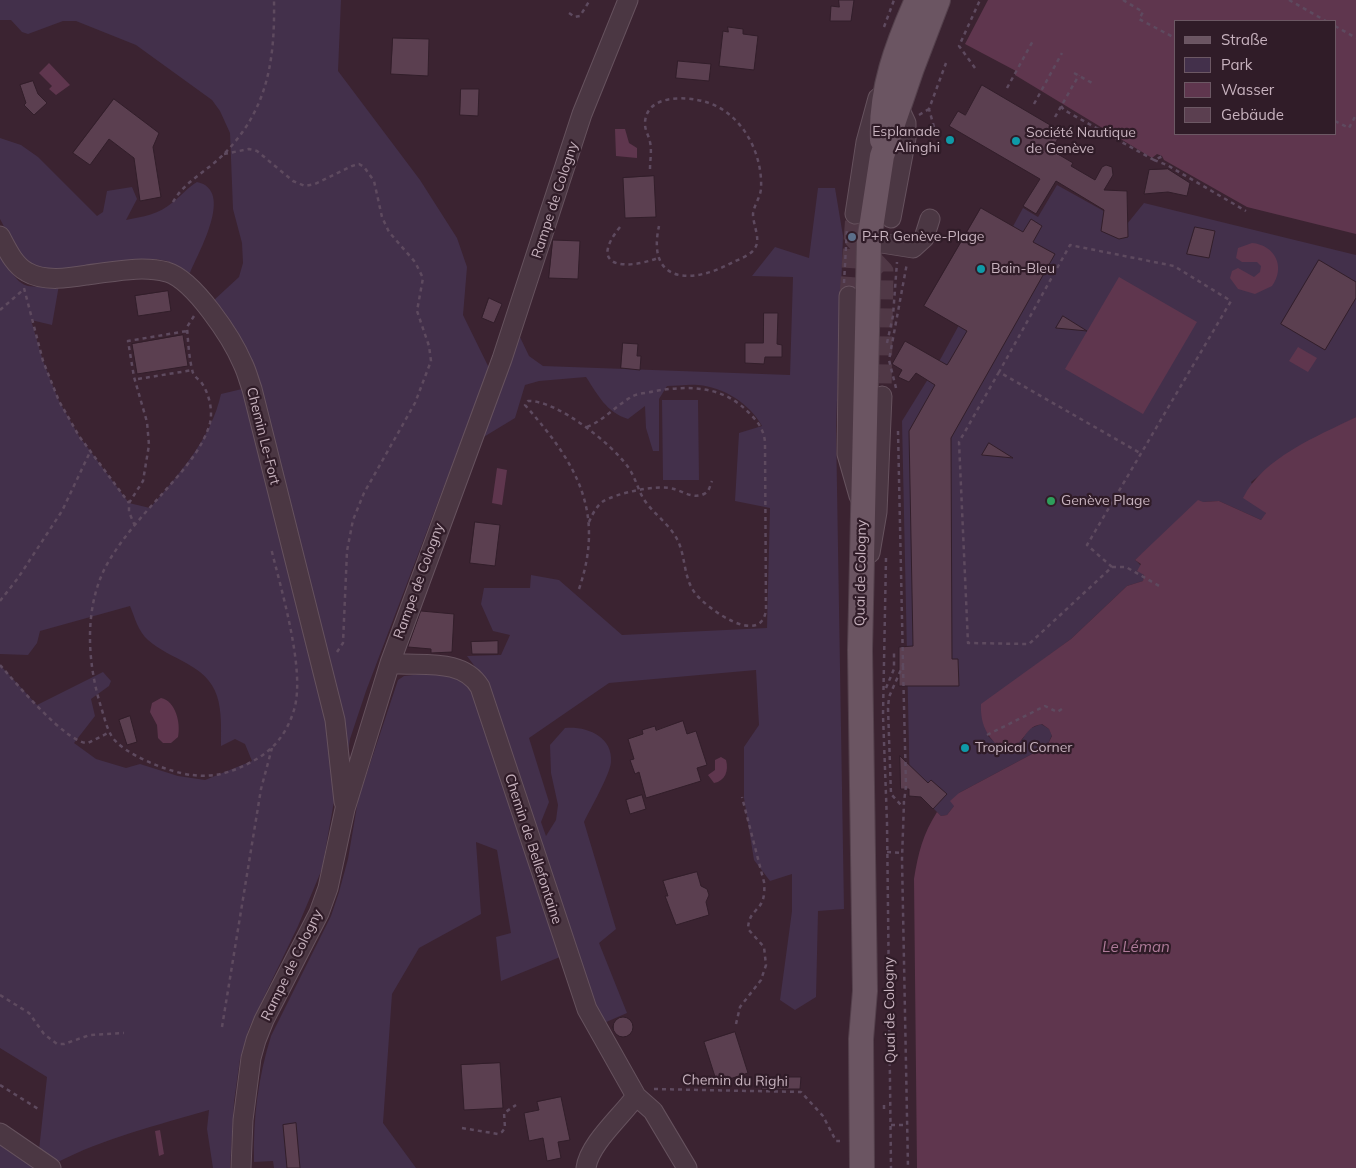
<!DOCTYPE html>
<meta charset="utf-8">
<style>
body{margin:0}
#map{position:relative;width:1356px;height:1168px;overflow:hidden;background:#3b2331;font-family:Mulish,sans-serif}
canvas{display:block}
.legend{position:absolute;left:1174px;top:20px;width:162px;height:115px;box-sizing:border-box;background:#301c28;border:1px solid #6c5864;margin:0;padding:6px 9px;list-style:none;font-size:15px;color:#c7b2be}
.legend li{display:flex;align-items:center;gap:10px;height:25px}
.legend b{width:25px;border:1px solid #6c5864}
</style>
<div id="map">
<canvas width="1356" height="1168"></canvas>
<ul class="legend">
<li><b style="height:6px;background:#6b5562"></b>Straße</li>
<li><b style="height:14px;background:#43304b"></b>Park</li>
<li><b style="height:14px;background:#5f364e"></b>Wasser</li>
<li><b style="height:14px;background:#5b3f50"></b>Gebäude</li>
</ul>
</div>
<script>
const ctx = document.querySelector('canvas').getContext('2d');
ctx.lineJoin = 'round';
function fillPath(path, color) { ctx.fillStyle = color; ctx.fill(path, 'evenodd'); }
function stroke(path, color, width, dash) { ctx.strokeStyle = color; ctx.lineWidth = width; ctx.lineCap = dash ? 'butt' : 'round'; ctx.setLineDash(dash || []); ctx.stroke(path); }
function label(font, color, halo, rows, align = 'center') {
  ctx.font = font + ' Mulish,sans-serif'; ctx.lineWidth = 4.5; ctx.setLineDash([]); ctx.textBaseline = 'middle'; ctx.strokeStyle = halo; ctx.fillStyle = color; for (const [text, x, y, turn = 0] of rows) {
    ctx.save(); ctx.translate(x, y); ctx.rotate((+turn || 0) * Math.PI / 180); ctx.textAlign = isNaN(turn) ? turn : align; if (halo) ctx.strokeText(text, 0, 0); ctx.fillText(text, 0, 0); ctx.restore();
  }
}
fillPath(new Path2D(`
 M0,0H341L338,71L420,180L457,238L467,267L463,315L489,368L366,691L350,739L346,764L258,381L213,301L239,277L243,263L242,243L233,209L230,133L220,111L212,100L136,45L76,21H63L28,34L22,32L11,20H0Z
 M0,138L21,145L38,157L97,216L103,212L107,191L132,187L137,199L126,220C142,217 160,214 173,202C182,195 187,188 197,182C235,190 198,253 190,273L167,261L155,259L59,271L35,269L18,253L0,219Z
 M1057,185L1127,224L1144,203L1356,255V417L1284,456L1251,482L1266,514L1261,520L1219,501L1203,502L1135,560C1142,565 1145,572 1143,581L1127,586L1071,639L1028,671L987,735L1006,753L1022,740L1029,729L1041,724L1049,729L1052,735L1047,746L959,793L954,806L947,815L941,816L922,797L910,796L902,421L941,358L1023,208L1038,217Z
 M818,188H835L843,236L836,427L844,909L818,911L816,997L795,1010L780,1000L792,911V874L770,881L754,860L744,798V747L759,725L756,670L609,683L529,738L549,802L541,822L546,836L556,820L558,805L551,773L550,745L565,728C586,726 613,736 611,762C610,775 590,809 584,822L616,929L599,943L627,1013L604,1023L588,994L485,680L467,656L501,655L510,635L493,631L481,604L484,588H530L531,575L559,580L622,635L767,628L770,508L735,501L739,433L762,426C750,404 724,387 698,385C688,384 677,386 667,386L659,399V451H653L646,428L645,406L628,419C606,412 598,395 586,377L539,381L525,385L515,418L482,438L519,335L529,356L543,366L790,375L793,277L752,276L775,247L809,258Z
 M0,256C23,288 19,289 59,285L52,325L31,320L43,361L59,401L79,436L129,503L150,508C179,474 211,439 221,394L242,389L315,666L328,724L336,790L322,869L298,926L249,1028L240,1059L234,1102L230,1168H213L207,1129L209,1110C158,1125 104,1138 56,1163L39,1150L47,1077L0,1048V665L37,705L103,672L111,681L109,686L91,699L95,716L74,743L96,759L126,768L140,764L178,776L205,780L252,761L245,744L235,739L221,746C221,730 222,711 217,696C207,664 170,660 148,640C138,631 135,618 130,606L40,631L37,643L28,655L0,654Z
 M662,400H698L699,480H663Z
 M441,672C469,678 478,698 482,725L525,845L560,957L501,981L496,937L511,933L497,850L476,842L481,914L419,948L392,994L383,1123L416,1168H274L273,1161L254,1162C253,1118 258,1078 271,1036L331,916L339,892L348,859L358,800L398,680L404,676Z
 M0,1145L34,1168H0Z`), '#43304b');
fillPath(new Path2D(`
 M988,0H1356V234L1247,207L1164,160L1162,156L1157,154L1152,158L1015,75L1016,71L965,44ZM1175,21H1335V134H1175Z
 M49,63L70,85L56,95L49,89L52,86L39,73Z
 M615,129H625L629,143L637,148V158L616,156Z
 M1252,243C1275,245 1286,267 1272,286L1255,294L1238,289L1230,278L1232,271L1238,268L1254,277L1260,272L1261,266L1257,262H1242L1236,258L1238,248Z
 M1119,277L1197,322L1143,414L1065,369Z
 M1298,347L1317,358L1308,372L1289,361Z
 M1356,417V1168H917L914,879C918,853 923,834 937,812L941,816L947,815L954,806L950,801L959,793L1047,746L1052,736L1049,729L1042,724C1030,726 1029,731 1022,739C1018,745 1011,749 1006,753C989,739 980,727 981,704L1071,639L1127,586L1143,581L1144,575L1137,571L1141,564L1135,560L1198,500L1203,502L1219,501L1261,520L1266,513L1243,498C1264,457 1316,437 1356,417Z
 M497,468L507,470L502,505L492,503Z
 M161,698C176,701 181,724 178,737L171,743H163L158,738L157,725L150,712L152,703Z
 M721,757L726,760C729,771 725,781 714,783L708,775L715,770V760Z
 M160,1130L164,1154L159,1156L155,1131Z`), '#5f364e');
const building = new Path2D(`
 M839,0H854L851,21H830L831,6L839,7Z
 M728,27L743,29V34L758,36L754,70L719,66L723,31L728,32Z
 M393,38L429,39L428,76L391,74Z
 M678,61L711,64L709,81L676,78Z
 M33,81L38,94L47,103L34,115L24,105L26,103L20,85Z
 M982,85L1062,132L1051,150L1073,163L1071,166L1095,180L1102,167L1106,165L1112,167L1113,175L1104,190L1127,191L1128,237L1119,239L1101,231L1104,210L1056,181L1036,214L1023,206L1040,179L949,126L958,111L965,115Z
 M461,89H479L478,116L460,115Z
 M114,99L159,133L153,147L161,197L140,201L134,158L109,139L90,165L73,153Z
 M1168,169L1190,183L1187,196L1168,192L1144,194L1149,170Z
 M654,176L656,217L625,218L623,178Z
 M981,208L1023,232L1031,219L1042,226L1033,242L1055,254L951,438L952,659H958L959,686H899V647L913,646L909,431L935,385L916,373L909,382L898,377L902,370L892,364L905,341L947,365L949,362L967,331L924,306Z
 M1195,227L1215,231L1209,258L1187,254Z
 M553,240L580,241L578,279L549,278Z
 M1319,260L1356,282V298L1325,350L1281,324Z
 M168,291L171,311L138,316L135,296Z
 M489,298L502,304L494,323L482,318Z
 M764,313H778L777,344L782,345V357H765L764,364L745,363V343H763Z
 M1063,316L1087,331L1056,328Z
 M183,335L188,366L137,374L132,344Z
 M623,343L638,344L637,356H641L640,370L621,368Z
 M989,443L1013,458L982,455Z
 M475,522L500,525L495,566L470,563Z
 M421,611L454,614L452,652L431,653V649L408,647Z
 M498,641V654H472L471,642Z
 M130,716L137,742L127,745L119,720Z
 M683,721L687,734L696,731L707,765L697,768L701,781L646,798L639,772L635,774L630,760L634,759L628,739L643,734L642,730L655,726L656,730Z
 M900,756L928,783L931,780L947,794L933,809L921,797L909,796V789H901Z
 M642,795L646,809L630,814L626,800Z
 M697,872L701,886L707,889L709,895L706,902L709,915L676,925L665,896H668L663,881Z
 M613 1027a10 10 0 1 1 20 0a10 10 0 1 1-20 0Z
 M735,1032L748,1073L717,1083L704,1042Z
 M500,1063L503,1108L464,1110L461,1065Z
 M762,1077H801L800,1089H762Z
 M561,1097L570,1140L558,1142L561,1158L547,1161L543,1138L529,1141L524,1113L539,1110L537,1102Z
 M296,1123L300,1168H287L283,1125Z`);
fillPath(building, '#5b3f50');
stroke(building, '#321e2a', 1);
stroke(new Path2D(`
 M852,237L884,271L882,396
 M849,296L855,214`), '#503846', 19, [19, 9]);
const minor = new Path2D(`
 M855,214L866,142L878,98
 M891,218L906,138V123L899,108
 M0,236C7,249 14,265 27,272C44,282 69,278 87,275C113,272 141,265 167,272C194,280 232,338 243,364C247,372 249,381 252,389L335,720L344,802
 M869,241L913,248L924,238L930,219
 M849,296L847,454L859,496
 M870,553L877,512L882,396
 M390,663C420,667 462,657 480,687L587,1009L636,1096L653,1111L687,1168
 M0,1133L51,1168
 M241,1168L243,1120L251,1058L256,1040L264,1020L319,913L328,888L345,809L390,663L502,359L582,114L628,0
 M586,1168C589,1144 621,1117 636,1096`);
const major = new Path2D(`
 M882,140C880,90 897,45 917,0
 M862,1168L861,1039L865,991L860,650L869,241L882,156L912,68L938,0`);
stroke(minor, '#66525e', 21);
stroke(major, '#54404c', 26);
stroke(new Path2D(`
 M1123,0L1143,12L1139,19L1175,38
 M1289,0L1326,21
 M569,13L575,17L580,16L590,0
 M1335,26L1356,38
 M884,27L894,0
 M975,68L959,46L980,0
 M1074,73L1092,83
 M1007,88L1034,39
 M1034,104L1062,53
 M1061,106L1064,110L1154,160L1163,156
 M919,115L929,109
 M1055,117L1079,75
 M1335,121L1349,128L1356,115
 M934,127L929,109L946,63
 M224,154L249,149L257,151L293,181L305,186L315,184L352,166L359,164L364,167L374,181L382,217L389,232L415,262L423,278L417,311L429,346L431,361L415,403L364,493L353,520L347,551L343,643L335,655
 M1154,160L1167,165L1246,211
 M650,169C650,160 652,151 650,142C649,136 645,131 645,124C645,94 686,96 706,102C742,113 763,153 761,189C760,198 754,205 753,214C753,225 761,239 755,248C751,255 740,259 733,262C694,284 646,285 659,226
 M173,202C184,182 207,171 223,155C268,110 275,60 274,0
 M620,227C587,268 626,270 658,258
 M844,283L847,228
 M24,288L43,361L59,401L79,436L129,503
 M0,310L23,290
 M194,316L187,327C188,341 189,359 193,373C195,377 198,379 201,382C209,393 213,410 210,423C203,449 181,473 163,493C143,515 121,539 106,566C84,608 87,662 101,707C104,716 106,726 111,735C121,754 171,773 192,775C215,778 233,772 253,761C274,750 287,733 294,710C306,671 281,589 271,548
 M887,343L893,316L897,262
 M999,372L959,442L968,643L1029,644L1112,567L1087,545L1231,301L1174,266L1070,245L999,372L1140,453
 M138,379L193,370
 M896,388L889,360L907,263
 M898,431L903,665L889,697L888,708L891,794L901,805L904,802L902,859L908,1168
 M589,522C592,515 596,507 602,502C616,493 658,484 674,489C684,492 693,499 704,494C709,492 710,486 712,481
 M135,526L129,512V503L143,481L149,445L147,422L134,377L128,341L187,331
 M886,558L883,715L887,822L891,1168
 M1112,567H1126L1161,587
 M579,589C606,510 575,462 525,405L528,401C557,400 612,444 628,467C636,478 638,491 645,501C655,515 669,524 677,539C686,556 683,577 695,593C706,608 761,648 766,610L765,442C764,431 759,423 751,415C725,386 691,385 655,391C648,393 639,393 633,396C616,405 603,422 584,428
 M0,601L18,578L62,511L90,452
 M0,665C15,682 67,744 88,743L110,732
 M903,666L906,786L904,802
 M886,688L894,669V653
 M987,735L1045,706L1057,712L1062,709
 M887,852L902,853
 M0,995L29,1013L44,1034L57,1044H64L90,1035L124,1033
 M736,1024L740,1007L761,980L766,965L764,947L748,929C749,905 767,914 764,882L742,797
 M222,1027L261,789L272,748
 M0,1085L40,1110
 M654,1089L801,1092L823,1116L836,1141H840
 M884,1105V1112
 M891,1125H907
 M462,1128L498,1134L502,1132L505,1128L504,1113L516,1105`), '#5e4a5f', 2.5, [4, 4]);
stroke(minor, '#4b3743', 19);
stroke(major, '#6b5562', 24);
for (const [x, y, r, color] of [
 [950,140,5,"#0f9aa8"],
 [1016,141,5,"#0f9aa8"],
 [852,237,5,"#5c6f8a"],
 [981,269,5,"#0f9aa8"],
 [1051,501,5,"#2e9e5b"],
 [965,748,5,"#0f9aa8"]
]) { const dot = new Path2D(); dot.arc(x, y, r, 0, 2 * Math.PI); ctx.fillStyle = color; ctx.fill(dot); stroke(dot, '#301c28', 2); }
label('14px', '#c7b2be', '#301c28', [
 ["Esplanade",940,132,"right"],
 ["Alinghi",940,148,"right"],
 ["Société Nautique",1026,133],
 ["de Genève",1026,149],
 ["P+R Genève-Plage",862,237],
 ["Bain-Bleu",991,269],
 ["Genève Plage",1061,501],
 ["Tropical Corner",975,748]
], 'left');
label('14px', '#c7b2be', '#301c28', [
 ["Rampe de Cologny",555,200,-72],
 ["Chemin Le-Fort",263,436,76],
 ["Quai de Cologny",861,573,-89],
 ["Rampe de Cologny",419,581,-70],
 ["Chemin de Bellefontaine",533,849,72],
 ["Rampe de Cologny",292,965,-64],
 ["Quai de Cologny",890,1010,-91],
 ["Chemin du Righi",735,1081,1]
]);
label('italic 15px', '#ae7b99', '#301c28', [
 ["Le Léman",1136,947]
]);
</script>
